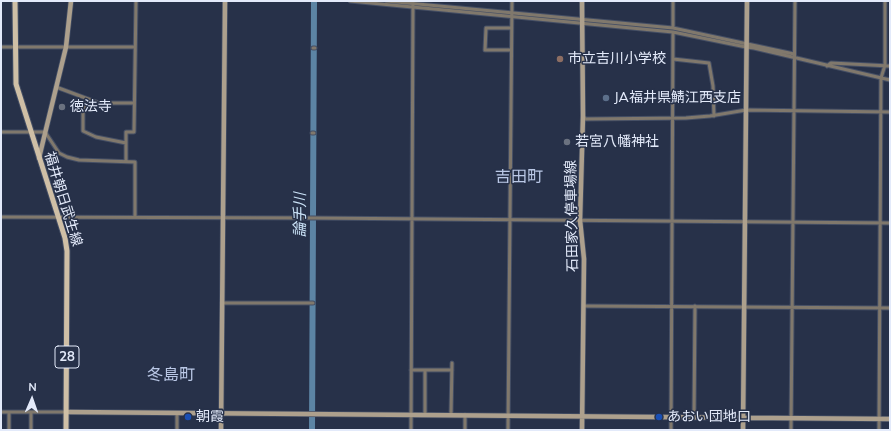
<!DOCTYPE html>
<meta charset="utf-8">
<style>
body{margin:0}
#map{position:relative;width:891px;height:431px;overflow:hidden;background:#273149;font-family:Mulish,sans-serif}
canvas{display:block}
.frame{position:absolute;inset:0;border:2px solid #e3eafa;pointer-events:none}
.north{position:absolute;left:12px;top:379px;width:40px;height:40px;-webkit-text-stroke:3px #273149;paint-order:stroke;rotate:2deg;font-size:11px;font-weight:700;line-height:16px;text-align:center;color:#e3eafa}
.north::after{content:'';display:block;margin:auto;width:14px;height:18px;background:#e3eafa;clip-path:polygon(50% 0,100% 100%,50% 72%,0 100%)}
</style>
<div id="map">
<canvas width="891" height="431"></canvas>
<div class="frame"></div>
<div class="north">N</div>
</div>
<script>
const ctx = document.querySelector('canvas').getContext('2d');
ctx.lineJoin = 'round';
function stroke(path, color, width, dash) { ctx.strokeStyle = color; ctx.lineWidth = width; ctx.lineCap = dash ? 'butt' : 'round'; ctx.setLineDash(dash || []); ctx.stroke(path); }
function label(font, color, halo, rows, align = 'center') {
  ctx.font = font + ' Mulish,"Noto Sans JP",sans-serif'; ctx.lineWidth = 3; ctx.setLineDash([]); ctx.textBaseline = 'middle'; ctx.strokeStyle = halo; ctx.fillStyle = color; for (const [text, x, y, turn = 0] of rows) {
    ctx.save(); ctx.translate(x, y); ctx.rotate((+turn || 0) * Math.PI / 180); ctx.textAlign = isNaN(turn) ? turn : align; if (halo) ctx.strokeText(text, 0, 0); ctx.fillText(text, 0, 0); ctx.restore();
  }
}
stroke(new Path2D(`
 M312,430L314,1`), '#5c84a4', 6);
const street = new Path2D(`
 M350,1L673,32L746,47L754,48L890,80
 M386,1L673,28L794,54
 M673,1V28
 M1,47H135
 M313,48H315
 M511,50H485L486,28H511
 M673,59L709,63L713,86L714,116
 M827,66L831,63L890,66
 M56,87L99,103H134
 M87,100L83,113V131L96,137L126,143
 M584,117L585,119L686,118L710,116L746,110L890,112
 M1,132H45L59,153L67,157L79,160L135,162V217
 M312,133H314
 M126,161V132H134L136,1
 M1,217L315,218L890,223
 M222,303H313
 M584,306L890,308
 M411,370H452
 M425,370V415
 M1,412H67
 M9,412V430
 M451,415L452,363
 M694,417L695,306
 M31,430V412
 M177,430V414
 M411,430L413,1
 M465,430V415
 M508,430L512,1
 M671,430L673,32
 M791,430L795,1
 M879,430L881,78L885,65V1`);
const secondary = new Path2D(`
 M39,158L66,47L71,1
 M67,412L890,419
 M221,430L225,1
 M582,430L584,259L580,220L583,116L582,1
 M743,430L747,1`);
const primary = new Path2D(`
 M15,1L16,84L65,238L67,251L66,430`);
stroke(street, '#454f65', 5);
stroke(secondary, '#454f65', 6);
stroke(primary, '#454f65', 7);
stroke(street, '#80786c', 3);
stroke(secondary, '#ada08d', 4.5);
stroke(primary, '#cfbfa6', 5);
for (const [x, y, r, color] of [
 [560,59,4,"#8d6e63"],
 [606,98,4,"#5c6f8a"],
 [62,107,4,"#6b7280"],
 [567,142,4,"#6b7280"],
 [188,417,4,"#1a4fb4"],
 [659,417,4,"#1a4fb4"]
]) { const dot = new Path2D(); dot.arc(x, y, r, 0, 2 * Math.PI); ctx.fillStyle = color; ctx.fill(dot); stroke(dot, '#273149', 1.5); }
for (const [x, y, w] of [
 [67,357,24]
]) { const box = new Path2D(); box.roundRect(x - w / 2, y - 11, w, 22, 3); ctx.fillStyle = '#273149'; ctx.fill(box); stroke(box, '#e3eafa', 1); }
label('bold 13px', '#e3eafa', null, [
 ["28",67,357]
]);
label('14px', '#e3eafa', '#273149', [
 ["市立吉川小学校",568,59],
 ["JA福井県鯖江西支店",614,98],
 ["徳法寺",70,107],
 ["若宮八幡神社",575,142],
 ["朝霞",196,417],
 ["あおい団地口",667,417]
], 'left');
label('14px', '#e3eafa', '#273149', [
 ["福井朝日武生線",63,199,73],
 ["石田家久停車場線",572,216,-91]
]);
label('italic 15px', '#cce4f9', '#273149', [
 ["論手川",300,215,-90]
]);
label('16px', '#bac8e6', '#273149', [
 ["吉田町",519,177],
 ["冬島町",171,375]
]);
</script>
